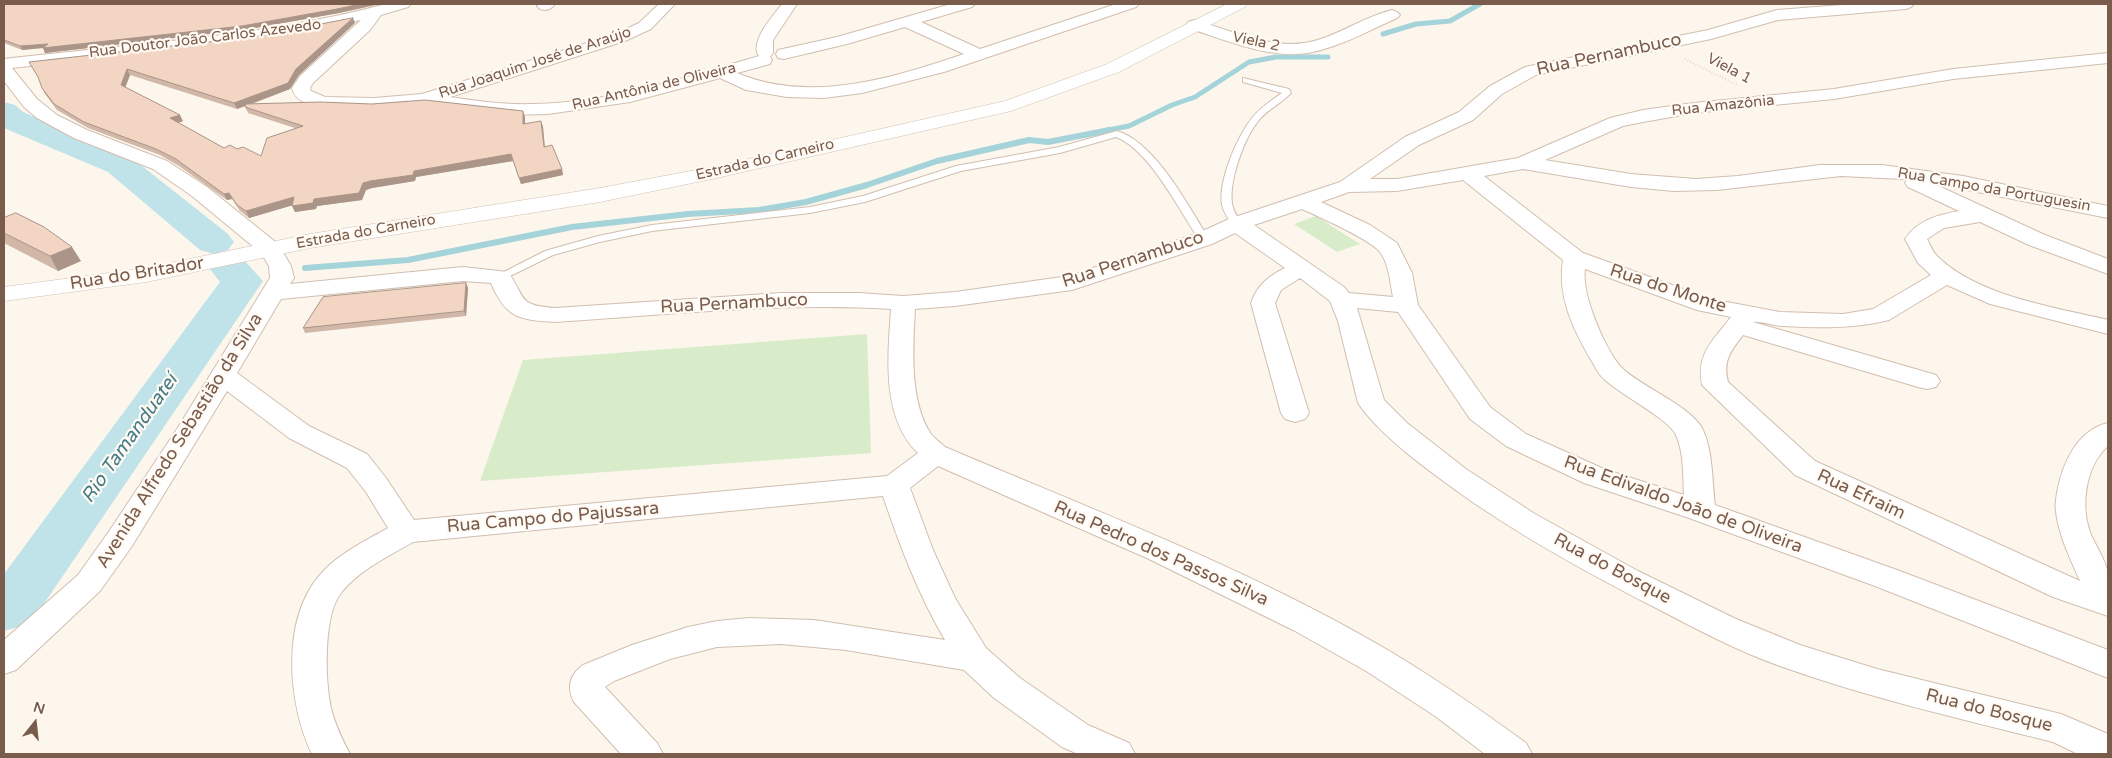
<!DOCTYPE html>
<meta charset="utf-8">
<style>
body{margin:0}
#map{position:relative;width:2112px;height:758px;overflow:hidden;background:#fdf6ec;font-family:"Varela Round",sans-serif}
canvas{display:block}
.frame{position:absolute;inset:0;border:5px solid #7a5c4d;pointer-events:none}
.north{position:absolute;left:10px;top:698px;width:50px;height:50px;-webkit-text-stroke:4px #fffaf3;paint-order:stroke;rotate:16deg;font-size:14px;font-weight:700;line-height:20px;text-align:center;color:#7a5c4d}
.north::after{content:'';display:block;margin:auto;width:18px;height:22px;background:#7a5c4d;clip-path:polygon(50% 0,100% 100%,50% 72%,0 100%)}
</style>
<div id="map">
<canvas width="2112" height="758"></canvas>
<div class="frame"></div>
<div class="north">N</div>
</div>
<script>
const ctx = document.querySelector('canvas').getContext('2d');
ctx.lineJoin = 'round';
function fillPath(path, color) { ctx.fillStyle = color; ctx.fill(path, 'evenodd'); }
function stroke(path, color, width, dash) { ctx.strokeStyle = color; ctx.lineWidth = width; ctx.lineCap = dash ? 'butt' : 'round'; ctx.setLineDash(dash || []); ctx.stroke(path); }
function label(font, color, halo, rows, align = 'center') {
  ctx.font = font + ' "Varela Round",sans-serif'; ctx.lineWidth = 4.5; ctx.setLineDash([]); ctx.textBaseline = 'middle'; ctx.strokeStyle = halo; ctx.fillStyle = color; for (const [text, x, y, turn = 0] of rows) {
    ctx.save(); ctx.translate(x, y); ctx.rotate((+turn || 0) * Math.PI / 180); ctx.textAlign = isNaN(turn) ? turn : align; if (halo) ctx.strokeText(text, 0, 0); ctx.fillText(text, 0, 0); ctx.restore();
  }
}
fillPath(new Path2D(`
 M1316,216L1360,244L1337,252L1294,224Z
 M867,334L871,453L480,481L523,360Z`), '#d8ecc9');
stroke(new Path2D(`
 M1383,34L1416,24L1450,21L1480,4
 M1103,131L1129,126L1172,105L1195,97L1249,62L1276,57H1328`), '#a5d3da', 5);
stroke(new Path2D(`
 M305,268L408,260L572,227L688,214L759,210L806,202L867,185L937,161L1029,140L1048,142L1110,130`), '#a5d3da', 6);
fillPath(new Path2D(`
 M4,102L15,105L23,112L132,158L228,234L234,242L228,250L214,254L200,250L108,172L4,128Z
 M229,256L243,259L263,281L39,611L25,625L4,631V574L220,282L209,268L215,259Z`), '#bfe3e8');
const service = new Path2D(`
 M1243,78L1289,89L1291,93C1282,103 1268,109 1259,120C1244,138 1229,180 1232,203C1233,211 1238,218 1242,224L1237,227L1233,226C1229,220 1224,213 1222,205C1218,181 1237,137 1252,118C1260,108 1272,100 1282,93L1243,82Z
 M1117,131C1155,142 1189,207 1209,239L1208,241H1200C1180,212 1150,150 1116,137L1060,153L961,171L865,202L810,213L652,231L600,242L553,255L504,279H496L494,277L545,251L598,236L652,225L810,207L863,196L956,166L1059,147Z`);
const minor = new Path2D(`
 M386,4H411L408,7L381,15L370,30L313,83L310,88L311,91L325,97L374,98L422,94L613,35L639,23L659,4H675L651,29L625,41L450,97C477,101 505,105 533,104C610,103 686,77 759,56C749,42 773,16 782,4H797L773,40V53L770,57L772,60L770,64L737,73C810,104 893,78 964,54L905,27L847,44L784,59L778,58L776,54L778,50L837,37L951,4H975L972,7L921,22L980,49L1116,4H1139L1136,7L944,72L862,93L824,98L787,97L746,90L720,78L630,102L548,114L508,115L442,106L436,105L434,102C405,110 331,113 304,102C297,99 294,95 292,88L300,76L361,20L255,41L12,68L37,99L57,115L87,130L167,161L207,187L278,244L291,266L294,278L290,284L463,267L508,272C527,299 517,305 555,308L781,293H859L903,296L955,292L1069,276L1196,234L1229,219L1340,182L1405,137L1459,112L1490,86L1525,67L1708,30L1777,10L1855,4H1914L1911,7L1906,9L1778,20L1711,39L1536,75L1502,94L1473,120L1419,145L1370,179H1397L1518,158L1610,118L1643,110L1694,103L1834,89L1953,69L2108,53V63L1953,79L1834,99L1694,113L1643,122L1623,126L1545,160L1631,174L1696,179L1738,176L1820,165H1882L1963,176L2108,206V218L1932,183L2045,235L2108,259V274L2029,245L1980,222L1944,228L1927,239C1930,245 1933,252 1937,256C1977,296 2054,307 2108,320V334L1990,304L1947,285L1889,320C1853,329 1819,328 1783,326C1773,326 1762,321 1753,322L1936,375L1940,381L1936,387L1927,389L1918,387L1743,335C1730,352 1723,360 1728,382L1815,461L2080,581C2070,558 2059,536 2056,512C2055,506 2056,499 2057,493C2062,464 2077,430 2108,423V446C2086,465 2080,505 2090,532C2095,545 2106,560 2108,574C2110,587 2109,604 2108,616L2053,597L1795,475L1702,385C1696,353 1713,341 1731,317L1697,310L1585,269C1581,294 1605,349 1621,367C1639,386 1692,406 1703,430C1713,452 1712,481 1715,505L1897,570L2108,650V678L1875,586L1689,518L1584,483L1506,446L1470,419L1398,312L1357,308L1384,400L1407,423L1466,469L1535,514L1638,571L1736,619L1800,645L1877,669L2061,714L2108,734V754H2078L2053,742C1962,719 1869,698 1780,666C1738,651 1698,630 1658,609C1595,577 1533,543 1474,503C1439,478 1381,438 1358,403L1338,321L1330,301L1300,278L1281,290L1275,303L1309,413L1305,419L1295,422L1285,419L1281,413L1251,303C1257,285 1269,276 1285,268L1235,233L1212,244L1072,290L955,306L915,309C913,346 909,402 931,434C935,439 941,443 945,447C1095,511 1251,569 1391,652C1438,680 1482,711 1526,743L1532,754H1485L1435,716L1366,671L1295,631L1149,559L938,466L910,488L933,550L955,598L986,648L1020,678L1088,725L1129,743L1135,754H1078L1062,747L994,698L964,670L846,650L781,644L717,647L670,659L614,681L605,687L657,743L663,754H621L574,702C567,688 569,675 583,665L632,645L688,627L717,621L749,618L814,620L945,640C918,594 900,546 883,496L413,542C389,556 359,570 341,593C323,616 325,680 331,708C335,725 342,739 350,754H312C288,704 281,621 319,576C336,555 365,541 388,528L366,492L347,468L289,438L227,391L132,546L100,591L16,670L4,674V640L78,575L110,530L177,429L270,278L269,266L261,253L192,196L153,169L74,138L37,118L24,107L4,81V59C132,44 261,37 386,4ZM1523,169L1631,187L1674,191L1717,190L1841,176L1902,179L1907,180L1905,183L1908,187L1959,211C1937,215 1918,220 1905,239L1918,263L1931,275L1873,309L1843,314L1780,312L1711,299L1583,253L1484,176ZM1463,180L1563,260C1557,296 1573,329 1591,360C1595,366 1598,374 1604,379C1618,393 1669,419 1676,435C1684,452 1683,476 1684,495L1604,469L1526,434L1490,407L1418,305L1412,273L1397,243L1370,225L1321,202L1349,192L1397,191ZM1302,209C1319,217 1370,239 1380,252C1389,264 1390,282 1393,297L1349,293L1344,287L1254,225ZM463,281L491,283C506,318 519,320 555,322C666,315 779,302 891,309C888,356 881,417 918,453L887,476L414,520L386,478L367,454L309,426L237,373L281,299Z
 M539,4H555C550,10 547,11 540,9L537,6Z
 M1392,10L1397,12L1400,15L1397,18C1368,31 1340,47 1308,53C1268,59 1226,40 1188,28L1186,25L1188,22L1194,20C1235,31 1277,54 1321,39C1345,31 1367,16 1392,10Z`);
const tertiary = new Path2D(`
 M1227,4H1247L1245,7L1119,72L1011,111L712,179L600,202L310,248L146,282L4,301V287L146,268L310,234L600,188L712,167L1005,101L1107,64Z`);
stroke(service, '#d1beb0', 2);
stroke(minor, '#d1beb0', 2);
stroke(tertiary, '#d1beb0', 1);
stroke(new Path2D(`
 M1685,59L1737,85`), '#d9b8a5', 2, [0.5, 2.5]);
fillPath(service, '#fff');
fillPath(minor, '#fff');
fillPath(tertiary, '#fff');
fillPath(new Path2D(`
 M4,4H380L339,13L244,30L45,53L43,48L22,50L4,43Z
 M355,23L299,75L290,89L252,104L523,111L525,117V124L541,121L543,127L545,146L562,169L563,175L521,184L513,161L416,177L415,181L372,188L366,190L362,200L317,206L316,209L295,212L292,205L249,218L240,211L232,199L227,200L179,166L160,155L88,128L57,110L45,94L42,88L39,78L253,37ZM130,75L237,109L245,106L248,113L295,128L261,156L237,149L224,148L178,123L183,121L125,87Z
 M4,218L81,261L58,271L4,243Z
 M466,283L468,288L466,316L305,333L303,328Z`), '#d1b7a8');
fillPath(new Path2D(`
 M361,4H380L339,13L244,30L45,53L43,48L22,50L20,46Z
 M353,18L355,23L299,75L290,89L237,109L234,103L296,69Z
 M127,69L130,75L124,91L121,85Z
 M523,111L525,117V130L523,124Z
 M180,115L183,121L173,125L170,118Z
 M541,121L543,127L545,153L544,147Z
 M511,154L513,161L416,177L415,181L372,188L366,190L362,200L317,206L316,209L295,212L292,206L370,181L414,171Z
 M562,169L563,175L521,184L519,178Z
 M229,193L232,199L227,200L224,194Z
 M294,197L297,204L249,218L246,211Z
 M72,247L81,261L58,271L50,256Z
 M466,283L468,288L466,316L464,311Z`), '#aa9588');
const building = new Path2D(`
 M4,4H361L337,9L242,26L43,48L48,44L20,46L4,40Z
 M353,18L296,69L288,83L234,103L127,69L121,85L180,115L170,118L224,148L230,145L237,149L243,147L261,156L267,138L303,126L245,107L246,104L320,102L372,104L425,100L523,111V124L541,121L544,147L552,145L562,169L519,178L511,154L414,171L413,175L370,181L363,183L359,193L314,199L313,203L292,206L294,197L246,211L237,205L229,193L224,194L176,159L156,149L84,122L54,104L42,88L38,77L29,62L253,37Z
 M16,213L44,227L72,247L50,256L4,233V218Z
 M466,283L464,311L303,328L323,297Z`);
fillPath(building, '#f3d5c3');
stroke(building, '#aa9588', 1);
label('15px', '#7a5c4d', '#fffaf3', [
 ["Rua Doutor João Carlos Azevedo",205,39,-7],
 ["Viela 2",1256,42,12],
 ["Rua Joaquim José de Araújo",535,63,-18],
 ["Viela 1",1729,69,28],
 ["Rua Antônia de Oliveira",654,87,-13],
 ["Rua Amazônia",1723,106,-6],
 ["Estrada do Carneiro",765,160,-13],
 ["Rua Campo da Portuguesin",1994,190,10],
 ["Estrada do Carneiro",366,232,-10]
]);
label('18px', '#7a5c4d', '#fffaf3', [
 ["Rua Pernambuco",1609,55,-12],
 ["Rua Pernambuco",1133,260,-18],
 ["Rua do Britador",137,274,-9],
 ["Rua do Monte",1668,289,18],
 ["Rua Pernambuco",734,304,-3],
 ["Avenida Alfredo Sebastião da Silva",180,441,-58],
 ["Rua Efraim",1861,495,25],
 ["Rua Edivaldo João de Oliveira",1683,505,20],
 ["Rua Campo do Pajussara",553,518,-5],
 ["Rua Pedro dos Passos Silva",1161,554,24],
 ["Rua do Bosque",1612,569,28],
 ["Rua do Bosque",1989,711,14]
]);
label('italic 19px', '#437c86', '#fffaf3', [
 ["Rio Tamanduateí",130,439,-55]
]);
</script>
